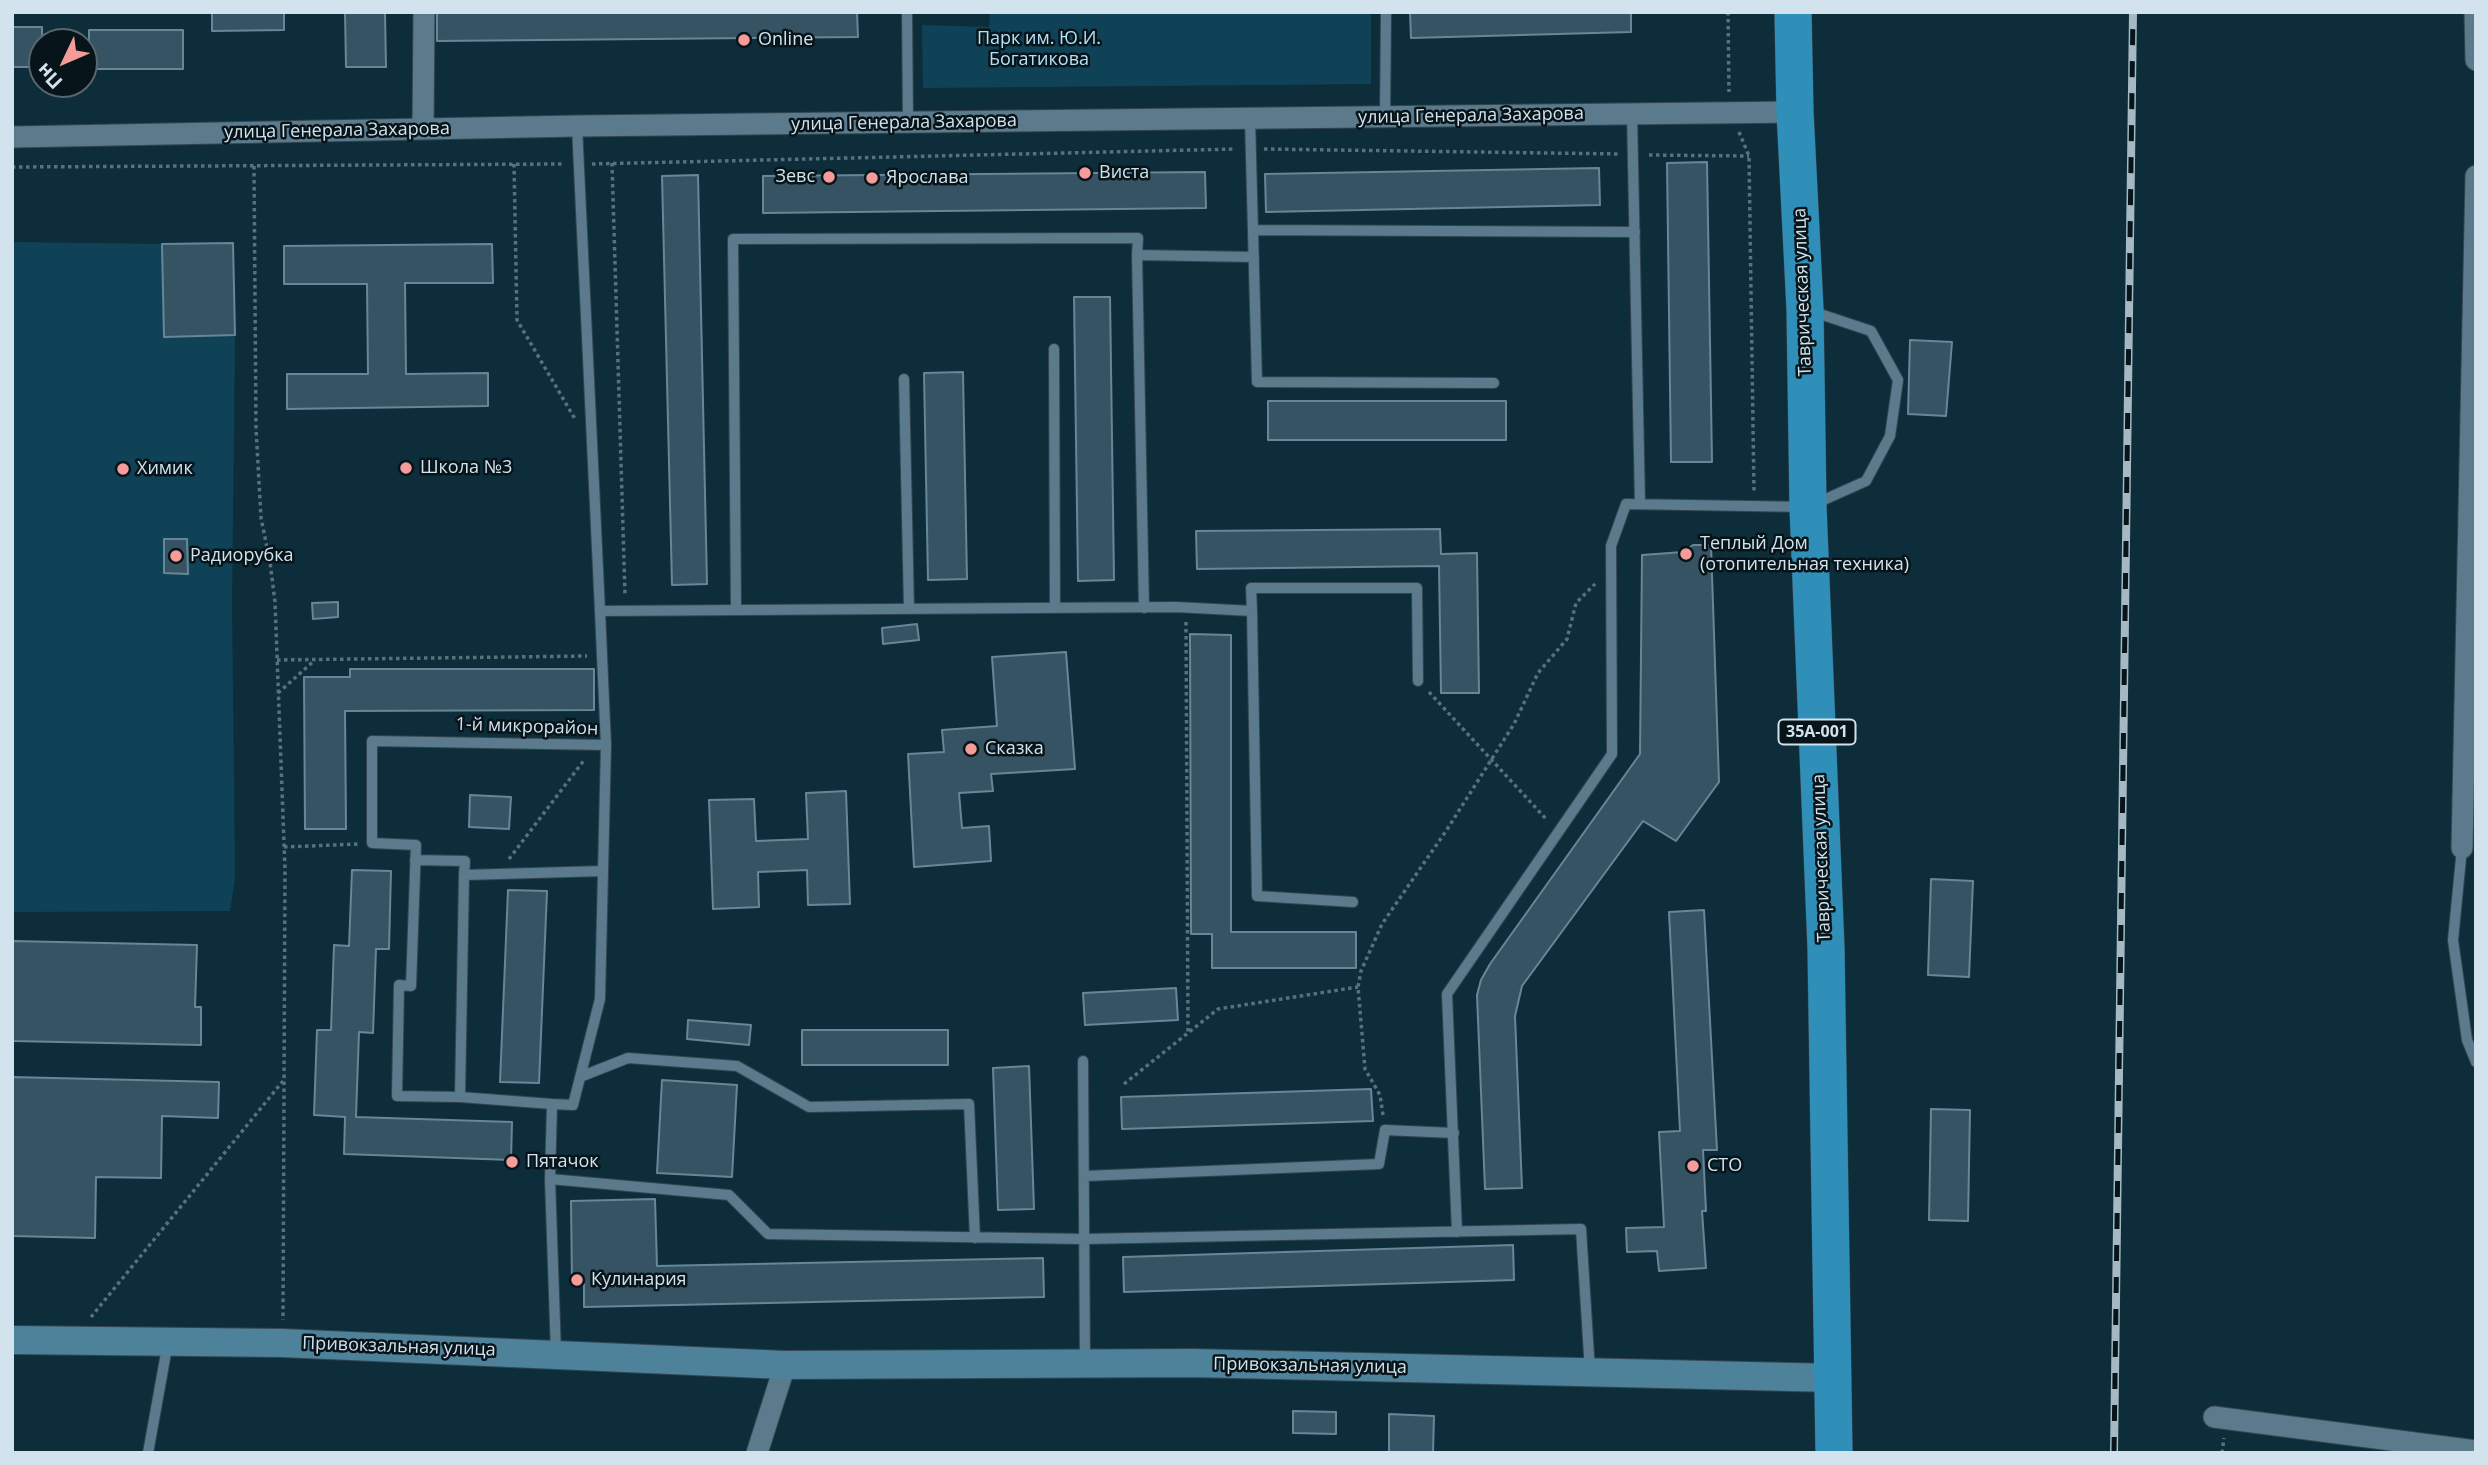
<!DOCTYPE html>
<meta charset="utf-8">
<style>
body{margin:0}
#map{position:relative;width:2488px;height:1465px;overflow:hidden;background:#0e2d3b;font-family:"Open Sans",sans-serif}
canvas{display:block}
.frame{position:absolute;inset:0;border:14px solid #d2e3ed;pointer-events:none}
.north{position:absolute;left:28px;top:28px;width:70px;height:70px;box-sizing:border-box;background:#07141a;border:2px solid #58676e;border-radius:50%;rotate:226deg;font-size:19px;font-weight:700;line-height:28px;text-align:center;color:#d2e3ed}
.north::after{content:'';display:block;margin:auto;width:24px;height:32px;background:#f59b99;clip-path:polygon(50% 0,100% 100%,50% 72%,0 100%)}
</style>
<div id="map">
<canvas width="2488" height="1465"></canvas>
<div class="frame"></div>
<div class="north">Пн</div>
</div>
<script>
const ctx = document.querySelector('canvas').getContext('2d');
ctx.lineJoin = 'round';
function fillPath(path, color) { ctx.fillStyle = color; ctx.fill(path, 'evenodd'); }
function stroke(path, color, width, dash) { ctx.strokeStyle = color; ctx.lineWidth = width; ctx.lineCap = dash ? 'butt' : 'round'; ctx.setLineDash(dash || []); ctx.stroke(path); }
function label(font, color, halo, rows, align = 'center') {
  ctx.font = font + ' "Open Sans",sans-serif'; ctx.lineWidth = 5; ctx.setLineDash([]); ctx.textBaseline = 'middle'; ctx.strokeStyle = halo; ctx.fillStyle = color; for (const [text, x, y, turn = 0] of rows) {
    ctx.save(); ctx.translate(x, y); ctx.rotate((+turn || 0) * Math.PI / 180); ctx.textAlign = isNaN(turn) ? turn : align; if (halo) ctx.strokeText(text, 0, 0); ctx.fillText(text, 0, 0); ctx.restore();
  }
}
fillPath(new Path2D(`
 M990,12H1371V84L923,88L922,25L989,27Z
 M12,242L162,244L164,336L235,335L232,602L235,878L230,911L12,912Z`), '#0f4257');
const building = new Path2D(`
 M212,12H284V30L212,31Z
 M345,12H385L386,67H346Z
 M437,12H857L858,37L437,41Z
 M1410,12H1631V32L1411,38Z
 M12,27H42V67H12Z
 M89,30H183V69H89Z
 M1707,162L1712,462H1671L1667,163Z
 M1599,168L1600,205L1266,212L1265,174Z
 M1205,172L1206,208L763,213V176Z
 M698,175L707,584L672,585L662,176Z
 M233,243L235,335L164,337L162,244Z
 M492,244L493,283H405L406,374L488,373V406L287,409V374H368L367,284H284V246Z
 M1074,297H1110L1114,580L1078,581Z
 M1910,340L1952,342L1946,416L1908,414Z
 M963,372L967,579L928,580L924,373Z
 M1268,401H1506V440H1268Z
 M1440,529L1441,554L1477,553L1479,693H1441L1439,566L1197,569L1196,531Z
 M164,539H187L188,574L164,573Z
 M1693,545H1711L1719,782L1676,841L1643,821L1522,986L1515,1016L1522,1188L1485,1189L1477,995L1481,980L1490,964L1640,754L1642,555L1683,552Z
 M338,602V617L313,619L312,603Z
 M917,624L919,640L883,644L882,628Z
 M1190,634L1231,635V932H1356V968H1212V934H1191Z
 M1066,652L1075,769L991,774L993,791L959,793L962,828L989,826L991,861L914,867L908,754L944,752L942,730L997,726L992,657Z
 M350,669H594V710L345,711L346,829H305L304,677H350Z
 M846,791L850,904L808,905L807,870L758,872L759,907L713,909L709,800L754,799L756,841L808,839L806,793Z
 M470,795L511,797L509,829L469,827Z
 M352,870L391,871L389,949H376L373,1033L359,1032L356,1117L512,1122L511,1160L344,1154L345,1117L314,1115L317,1030H331L334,945L349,946Z
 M1931,879L1973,881L1969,977L1928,975Z
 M508,890L547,891L539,1083L500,1082Z
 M1704,910L1717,1150H1703L1706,1211H1702L1706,1268L1659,1271L1657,1251L1627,1252L1626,1228L1664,1227L1659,1132L1680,1131L1669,912Z
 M12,941L197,945L195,1007H201V1045L12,1041Z
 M1176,988L1178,1020L1085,1025L1083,993Z
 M688,1020L751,1025L749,1045L687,1039Z
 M802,1030H948V1065H802Z
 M1029,1066L1034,1209L998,1210L993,1068Z
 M12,1077L219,1082L218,1118L162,1116L161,1178L96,1177L95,1238L12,1236Z
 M662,1080L737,1085L732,1177L657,1173Z
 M1371,1089L1373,1121L1122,1129L1121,1097Z
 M1931,1109L1970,1110L1968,1221L1929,1220Z
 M655,1199L657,1266L1043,1258L1044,1297L584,1307V1284H572L571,1201Z
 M1513,1245L1514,1280L1124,1292L1123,1257Z
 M1293,1411L1336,1412V1434L1293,1433Z
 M1389,1414L1434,1416L1433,1453L1389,1452Z`);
fillPath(building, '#355363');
stroke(building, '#678798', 2);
const lane = new Path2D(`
 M907,12L908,123
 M1632,114L1640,504
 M1385,117L1386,12
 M1250,119L1257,382L1494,383
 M577,126L600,611L1176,607L1252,611L1251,588H1417L1418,681
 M1254,230L1635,232
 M1137,255L1144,608
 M1054,349L1055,608
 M904,379L909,609
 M736,609L733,239L1138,238L1137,255L1254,257
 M600,611L606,745
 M1252,611L1257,896L1353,902
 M2462,848L2453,940L2467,1040L2476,1062
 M415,860L465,861L464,875
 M1083,1061L1085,1363
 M580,1077L628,1058L737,1066L809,1107L969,1104L975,1238
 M460,1097L464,875L603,871
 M552,1104L460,1097L397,1096L399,985L411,986L416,845L372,843V741L606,745L600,999L573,1105L552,1104L550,1179L556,1353
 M1085,1176L1379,1164L1385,1130L1454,1133
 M550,1179L729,1195L768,1234L1084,1239L1581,1229L1590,1371
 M1457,1232L1447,994L1612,754L1611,546L1626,504L1808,507L1866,481L1890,436L1898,380L1871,331L1811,311
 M148,1453L168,1342`);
const street = new Path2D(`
 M2475,12L2476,60
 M423,129L424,12
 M12,137L577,126L1795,112
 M2462,848L2476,176
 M2214,1417L2476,1451
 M757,1453L785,1365`);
const secondary = new Path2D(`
 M12,1340L282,1343L785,1365L1192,1363L1834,1378`);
const highway = new Path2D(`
 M1793,12L1795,112L1805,309L1808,507L1826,948L1834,1453`);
stroke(lane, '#334650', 12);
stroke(street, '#334650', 23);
stroke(secondary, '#334650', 30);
stroke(highway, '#334650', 38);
stroke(new Path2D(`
 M1728,12L1729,92
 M1739,132L1749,156L1754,493
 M1264,149L1620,154
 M1649,155L1749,156
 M612,163L625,595
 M514,164L517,320L575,419
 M592,164L1235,149
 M254,166L256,428L261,518L270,562L275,602L285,870L283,1320
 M12,167L563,164
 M1186,622L1188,1033
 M277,660L587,656
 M1429,692L1547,820
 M278,693L315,660
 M284,847L359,844
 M509,859L585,759
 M1124,1084L1218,1009L1358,987
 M1383,1115L1380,1095L1365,1069L1358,987L1361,971L1382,924L1446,831L1514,724L1538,673L1567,639L1576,603L1595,584
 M91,1317L283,1081
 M2222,1453L2224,1438`), '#57717d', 3.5, [3.5, 3.5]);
stroke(lane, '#5b7b8c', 10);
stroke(street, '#5b7b8c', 21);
stroke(secondary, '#4e819a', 28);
stroke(highway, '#2f8fb9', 37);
const rail = new Path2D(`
 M2114,1453L2133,12`);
stroke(rail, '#a4b9c4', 8);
stroke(rail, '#07141a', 5, [16]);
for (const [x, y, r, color] of [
 [744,40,7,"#f59b99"],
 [1085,173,7,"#f59b99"],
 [829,177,7,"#f59b99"],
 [872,178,7,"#f59b99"],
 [406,468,7,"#f59b99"],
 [123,469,7,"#f59b99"],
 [1686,554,7,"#f59b99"],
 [176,556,7,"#f59b99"],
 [971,749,7,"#f59b99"],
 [512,1162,7,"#f59b99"],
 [1693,1166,7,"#f59b99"],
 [577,1280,7,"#f59b99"]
]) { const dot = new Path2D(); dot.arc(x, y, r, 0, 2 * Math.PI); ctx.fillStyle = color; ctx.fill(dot); stroke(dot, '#07141a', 2.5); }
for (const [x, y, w] of [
 [1817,732,77]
]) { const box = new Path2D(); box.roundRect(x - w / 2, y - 12.5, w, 25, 5); ctx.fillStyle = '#07141a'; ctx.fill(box); stroke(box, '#d2e3ed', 2); }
label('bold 16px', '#d2e3ed', null, [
 ["35А-001",1817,732]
]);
label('18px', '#b4e0f8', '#07141a', [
 ["Парк им. Ю.И.",1039,39],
 ["Богатикова",1039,60]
]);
label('18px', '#d2e3ed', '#07141a', [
 ["Online",758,40],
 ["Виста",1099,173],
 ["Зевс",815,177,"right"],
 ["Ярослава",886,178],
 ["Школа №3",420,468],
 ["Химик",137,469],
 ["Теплый Дом",1700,544],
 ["(отопительная техника)",1700,565],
 ["Радиорубка",190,556],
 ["Сказка",985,749],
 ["Пятачок",526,1162],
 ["СТО",1707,1166],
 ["Кулинария",591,1280]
], 'left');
label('18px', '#d2e3ed', '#07141a', [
 ["улица Генерала Захарова",1471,116,-1],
 ["улица Генерала Захарова",904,123,-1],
 ["улица Генерала Захарова",337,131,-1],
 ["Таврическая улица",1803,292,-92],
 ["1-й микрорайон",527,727,2],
 ["Таврическая улица",1822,858,-92],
 ["Привокзальная улица",399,1347,2],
 ["Привокзальная улица",1310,1366,1]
]);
</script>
